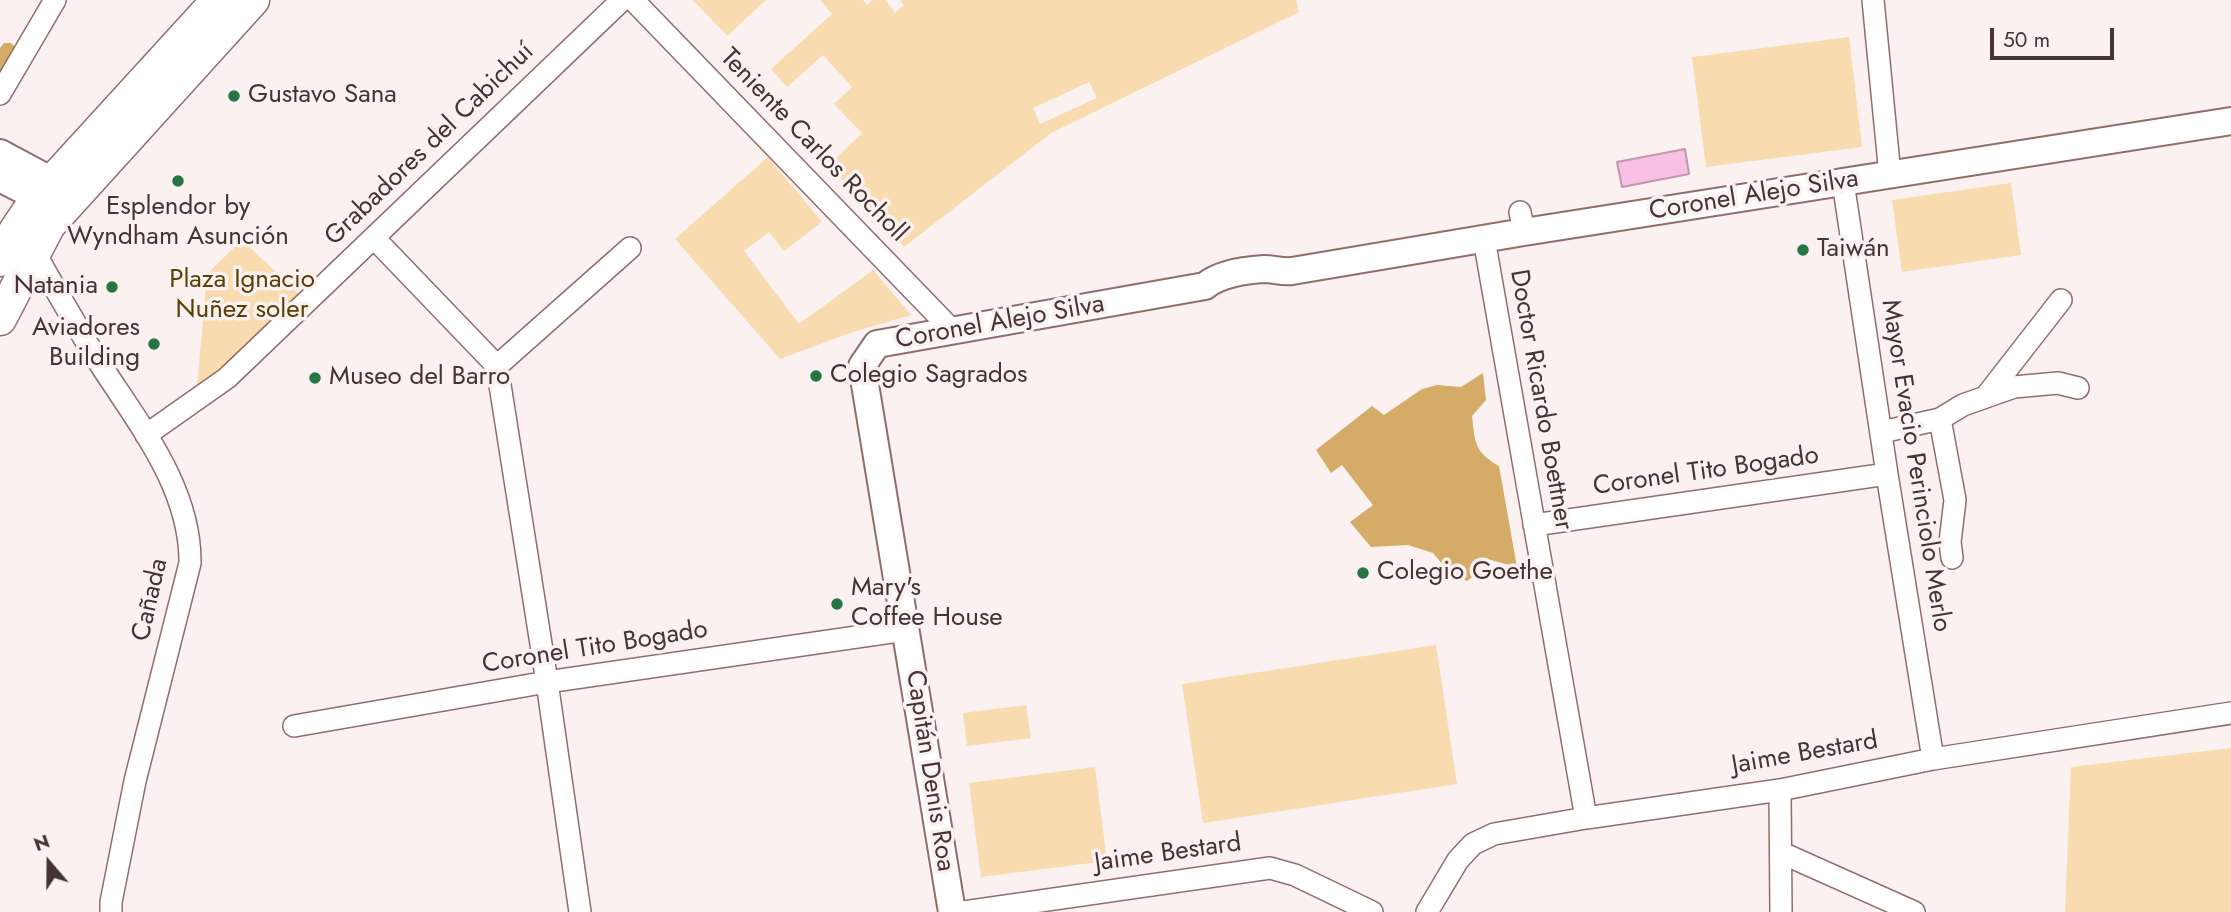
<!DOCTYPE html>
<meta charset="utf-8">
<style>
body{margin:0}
#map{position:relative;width:2231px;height:912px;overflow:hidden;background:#faf1f0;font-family:Jost,sans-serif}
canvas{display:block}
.north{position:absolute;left:14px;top:828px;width:70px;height:70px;-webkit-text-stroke:5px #faf1f0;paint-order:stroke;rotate:340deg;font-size:19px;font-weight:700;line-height:28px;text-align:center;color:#453432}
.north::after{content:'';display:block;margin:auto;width:24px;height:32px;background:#453432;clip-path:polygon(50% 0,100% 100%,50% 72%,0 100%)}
.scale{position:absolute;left:1990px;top:28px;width:124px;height:32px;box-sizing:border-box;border:4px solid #453432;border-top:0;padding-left:9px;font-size:21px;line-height:24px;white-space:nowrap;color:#453432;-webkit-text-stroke:5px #faf1f0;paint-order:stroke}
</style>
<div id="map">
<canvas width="2231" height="912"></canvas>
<div class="north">N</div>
<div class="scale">50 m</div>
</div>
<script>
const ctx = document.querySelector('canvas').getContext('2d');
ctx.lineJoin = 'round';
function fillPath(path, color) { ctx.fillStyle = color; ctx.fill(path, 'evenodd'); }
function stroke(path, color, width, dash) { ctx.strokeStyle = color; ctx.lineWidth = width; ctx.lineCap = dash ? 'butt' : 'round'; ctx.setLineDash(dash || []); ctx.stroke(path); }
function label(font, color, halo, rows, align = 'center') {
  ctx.font = font + ' Jost,sans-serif'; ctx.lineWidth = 7; ctx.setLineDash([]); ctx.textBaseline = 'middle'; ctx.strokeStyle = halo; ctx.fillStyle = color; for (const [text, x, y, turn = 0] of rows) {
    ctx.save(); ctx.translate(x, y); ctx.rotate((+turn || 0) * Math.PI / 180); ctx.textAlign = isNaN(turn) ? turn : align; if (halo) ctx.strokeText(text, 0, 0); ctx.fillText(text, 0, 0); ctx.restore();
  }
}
fillPath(new Path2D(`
 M693,0H766L727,36Z
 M820,0H863L867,5L873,0H886L895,13L904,5L900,0H1296L1299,12L1051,133L904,247L829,165L862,133L834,104L852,87L823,55L787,87L771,69L832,14ZM1089,82L1097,98L1040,124L1033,108Z
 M1849,37L1862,147L1706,167L1692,57Z
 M768,157L822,222L784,251L769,232L744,251L799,324L873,270L911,315L853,332L780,359L675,239Z
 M2011,183L2021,255L1902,272L1892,200Z
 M242,240L299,294L221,368L197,387L207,274Z
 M1436,645L1457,784L1203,823L1182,684Z
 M1026,705L1031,738L967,746L963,713Z
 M2231,748V912H2065L2071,767Z
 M1095,767L1107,861L981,877L969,783Z`), '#f8dbaf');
fillPath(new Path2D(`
 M4,43H11L16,48L0,97V48Z
 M1483,373L1486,400L1472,416C1475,444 1475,452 1499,466L1517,567L1487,559L1484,568L1467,581L1448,571L1433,553L1408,545L1371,547L1350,522L1373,505L1342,465L1331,473L1316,450L1372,406L1384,415L1422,389L1437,385L1461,387Z`), '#d5ab68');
const water = new Path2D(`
 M1685,149L1689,174L1622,187L1617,162Z`);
fillPath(water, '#f8c0e3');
stroke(water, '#c296ae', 2);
const minor = new Path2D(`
 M633,0L953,331
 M1873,0L1890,175
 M0,94L55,0
 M1843,182L1887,474L1933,759
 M1520,212L1524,232
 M374,238L497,366
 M1484,239L1586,818
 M34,251C52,284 71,316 90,348C130,414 191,482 190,563L135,781L111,902V912
 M497,366L547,682L580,912
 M497,366L630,248
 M1987,395L2061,300
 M1940,419L1955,500L1950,542L1952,558
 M1882,432L1940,419L1963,405L2014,387L2058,383L2078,388
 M146,435L227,378L622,0
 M1534,525L1887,474
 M294,726L547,682L905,630
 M1780,790L1781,912
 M1782,853L1914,912
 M964,912L1270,868L1295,875L1372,912
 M1427,912L1458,860L1473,844L1494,834L1586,818L1780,790L1933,759L2231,713`);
const major = new Path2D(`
 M0,153L69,190
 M0,178L54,206
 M952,912L862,366L877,344L1205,286C1219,274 1246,270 1264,269C1274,269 1281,272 1292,271L1524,232L2231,121`);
const highway = new Path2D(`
 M0,260L15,231L38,197L218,0
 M0,319L49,225L253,0`);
stroke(minor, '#936e68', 24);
stroke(major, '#936e68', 30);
stroke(highway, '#936e68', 35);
stroke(minor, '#fff', 21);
stroke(major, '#fff', 26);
stroke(highway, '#fff', 32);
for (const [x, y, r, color] of [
 [234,96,7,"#297443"],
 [178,181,7,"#297443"],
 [1803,250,7,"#297443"],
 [112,287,7,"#297443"],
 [154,344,7,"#297443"],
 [816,376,7,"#297443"],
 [315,378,7,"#297443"],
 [1363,573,7,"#297443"],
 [837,604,7,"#297443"]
]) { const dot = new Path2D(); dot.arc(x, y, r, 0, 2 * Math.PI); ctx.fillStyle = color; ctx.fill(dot); stroke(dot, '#faf1f0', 2.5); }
label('26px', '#453432', '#faf1f0', [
 ["Gustavo Sana",248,96],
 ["Esplendor by",178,208,"center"],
 ["Wyndham Asunción",178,238,"center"],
 ["Taiwán",1817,250],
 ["Natania",98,287,"right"],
 ["Aviadores",140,329,"right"],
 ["Building",140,359,"right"],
 ["Colegio Sagrados",830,376],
 ["Museo del Barro",329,378],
 ["Colegio Goethe",1377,573],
 ["Mary's",851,589],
 ["Coffee House",851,619]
], 'left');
label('26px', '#453432', '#faf1f0', [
 ["Grabadores del Cabichuí",430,145,-44],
 ["Teniente Carlos Rocholl",813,146,46],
 ["Coronel Alejo Silva",1754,196,-9],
 ["Coronel Alejo Silva",1000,323,-10],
 ["Doctor Ricardo Boettner",1540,400,80],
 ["Mayor Evacio Perinciolo Merlo",1915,466,81],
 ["Coronel Tito Bogado",1706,472,-8],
 ["Cañada",151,600,-77],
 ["Coronel Tito Bogado",595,648,-9],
 ["Jaime Bestard",1805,754,-10],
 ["Capitán Denis Roa",929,771,81],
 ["Jaime Bestard",1168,854,-8]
]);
label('26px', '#5a3e05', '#faf1f0', [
 ["Plaza Ignacio",242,281],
 ["Nuñez soler",242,311]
]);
</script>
